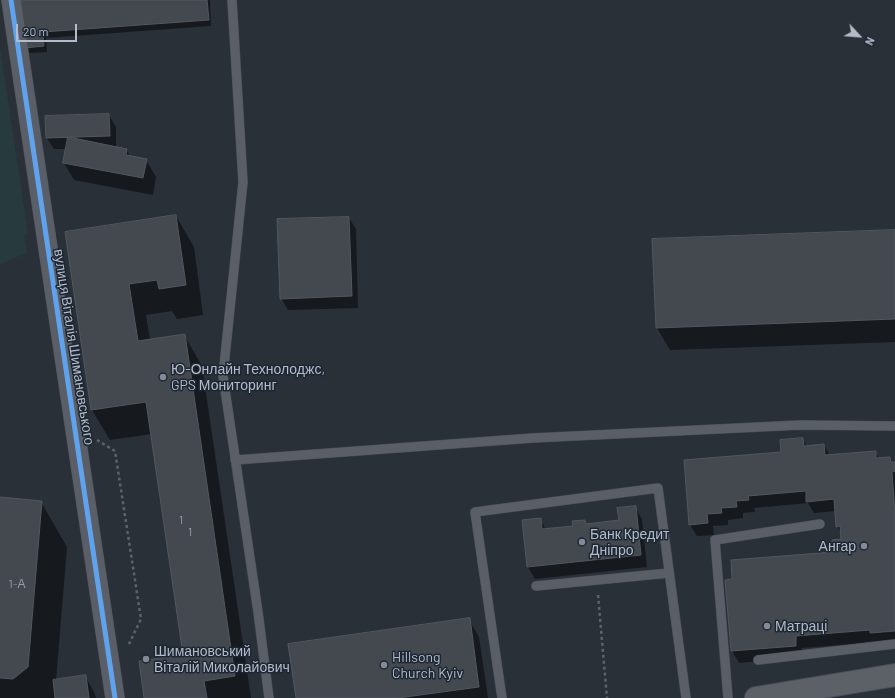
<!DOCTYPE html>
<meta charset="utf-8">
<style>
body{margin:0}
#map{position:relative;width:895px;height:698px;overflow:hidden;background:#2a3038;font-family:Barlow,sans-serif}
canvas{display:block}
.north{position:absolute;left:839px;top:16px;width:40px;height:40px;-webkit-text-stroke:3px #1d2633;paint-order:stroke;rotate:116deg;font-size:11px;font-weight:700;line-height:16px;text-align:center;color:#b4bcc9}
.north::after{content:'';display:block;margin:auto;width:14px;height:18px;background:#b4bcc9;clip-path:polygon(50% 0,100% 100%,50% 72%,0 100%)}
.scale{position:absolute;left:16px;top:24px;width:61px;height:18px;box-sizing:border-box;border:2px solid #b4bcc9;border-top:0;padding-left:5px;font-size:12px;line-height:14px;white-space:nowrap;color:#b4bcc9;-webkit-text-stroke:3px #1d2633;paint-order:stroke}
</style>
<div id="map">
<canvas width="895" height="698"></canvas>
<div class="north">N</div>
<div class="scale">20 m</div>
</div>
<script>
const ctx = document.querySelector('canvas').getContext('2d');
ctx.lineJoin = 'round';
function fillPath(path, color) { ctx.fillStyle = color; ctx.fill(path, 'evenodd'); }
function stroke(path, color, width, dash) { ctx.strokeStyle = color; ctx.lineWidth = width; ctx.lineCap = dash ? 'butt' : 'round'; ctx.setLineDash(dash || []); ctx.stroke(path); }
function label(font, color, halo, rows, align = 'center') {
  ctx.font = font + ' Barlow,sans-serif'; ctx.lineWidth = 3; ctx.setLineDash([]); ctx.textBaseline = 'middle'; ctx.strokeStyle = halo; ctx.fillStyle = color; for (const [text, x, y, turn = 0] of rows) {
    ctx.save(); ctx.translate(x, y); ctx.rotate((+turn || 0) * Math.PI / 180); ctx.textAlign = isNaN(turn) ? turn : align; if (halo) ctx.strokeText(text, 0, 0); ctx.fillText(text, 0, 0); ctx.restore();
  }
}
fillPath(new Path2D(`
 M0,47L28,234L24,235L27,253L0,264Z`), '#273a3e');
fillPath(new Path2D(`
 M23,0H210L211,26L46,38L47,52L29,53L26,47Z
 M109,115L116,127V148L127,150L130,157L146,160L156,177L153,195L74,180L64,163L67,149H54L47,138Z
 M176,216L194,247L203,315L177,319L172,311L146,315L150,340L184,335L202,366L251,698H145L184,656L152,434L110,440L92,410L66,233Z
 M349,218L356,229L358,308L288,310L281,298Z
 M895,231V342L670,350L657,328Z
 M803,439L807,447L824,445L830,456L875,452L879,459L890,458L893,463H895V643L877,642L802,648V657L739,663L732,651L726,581L834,553L842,540V534L837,526L836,511L814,513L808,503L754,508L755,512L743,513V518L728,520V525L713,526L714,535L697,536L690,525L782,453Z
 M0,498L41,502L67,547L56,681L85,676L95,694L96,698H57L55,693L54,698H0Z
 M635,507L642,519L647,567L535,579L528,567L523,521L540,519L546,530L574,527L585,521L587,525L620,521Z
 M469,620L479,637L488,698H297Z`), '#0007');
const building = new Path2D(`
 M22,0H207L209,20L43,32L44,46L25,48Z
 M109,114L110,136L46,138L45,116Z
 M68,137L127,149L126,155L147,159L143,178L63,163Z
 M176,215L186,285L159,289L157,280L129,284L138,341L185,334L235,676L204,681L207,698H144L139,661L183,655L146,402L91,410L65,232Z
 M349,217L352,296L280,299L277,219Z
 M895,230V319L656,328L652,239Z
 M803,438L804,446L824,444L825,455L876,451V458L890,457L891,462H895V471L892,472L895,514V631L870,633V630L796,636V646L731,651L725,580L732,579L731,560L833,552L832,540L841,539L840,526L836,527L834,499L806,502V491L748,496L749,500L736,501L737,507L721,508L722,513L707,514L708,523L689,525L684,460L781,452L780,440Z
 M0,497L42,501L28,667L13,679L0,678Z
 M636,506L641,555L527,567L522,520L541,518L542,529L573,526L572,521L585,520L586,524L619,520L617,508Z
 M470,618L479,687L398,698H296L288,644Z
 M86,675L89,698H55L53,680Z`);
fillPath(building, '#444950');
stroke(building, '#52575f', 1);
const lane = new Path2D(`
 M232,0L243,182L223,376L258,612L269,698
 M235,460L533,438L800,425L895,426
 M536,586L669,573
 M758,660L895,644
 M502,698L475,512L658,488L686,698
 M728,698L715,540L820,524`);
const street = new Path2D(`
 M11,0L115,698`);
const primary = new Path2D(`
 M756,698L895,675`);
stroke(lane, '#484c53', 10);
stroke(street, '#484c53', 20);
stroke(primary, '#484c55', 24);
stroke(new Path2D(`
 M97,440L115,451L141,619L128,646
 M598,595L607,698`), '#5d636a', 2.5, [3, 3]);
stroke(lane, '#5a5e66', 9);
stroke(street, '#5a5e66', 19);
stroke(primary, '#5c6168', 22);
stroke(new Path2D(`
 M11,0L115,698`), '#60a3ed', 5);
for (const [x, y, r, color] of [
 [163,377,4,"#848b96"],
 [582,542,4,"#848b96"],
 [864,546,4,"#848b96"],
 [767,626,4,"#848b96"],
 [146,659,4,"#848b96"],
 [384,665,4,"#848b96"]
]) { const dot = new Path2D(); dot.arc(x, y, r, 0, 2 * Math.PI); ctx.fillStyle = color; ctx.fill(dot); stroke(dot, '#1d2633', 1.5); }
label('12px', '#989fab', null, [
 ["1",181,520],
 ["1",190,532],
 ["1-А",17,584]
]);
label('14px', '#b4bcc9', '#1d2633', [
 ["вулиця Віталія Шимановського",74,347,81]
]);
label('14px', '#b4bcc9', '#1d2633', [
 ["Ю-Онлайн Технолоджс,",171,369],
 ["GPS Мониторинг",171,385],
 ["Банк Кредит",590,534],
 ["Дніпро",590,550],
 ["Ангар",856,546,"right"],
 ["Матраці",775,626],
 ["Шимановський",154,651],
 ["Віталій Миколайович",154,667],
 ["Hillsong",392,657],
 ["Church Kyiv",392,673]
], 'left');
</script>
